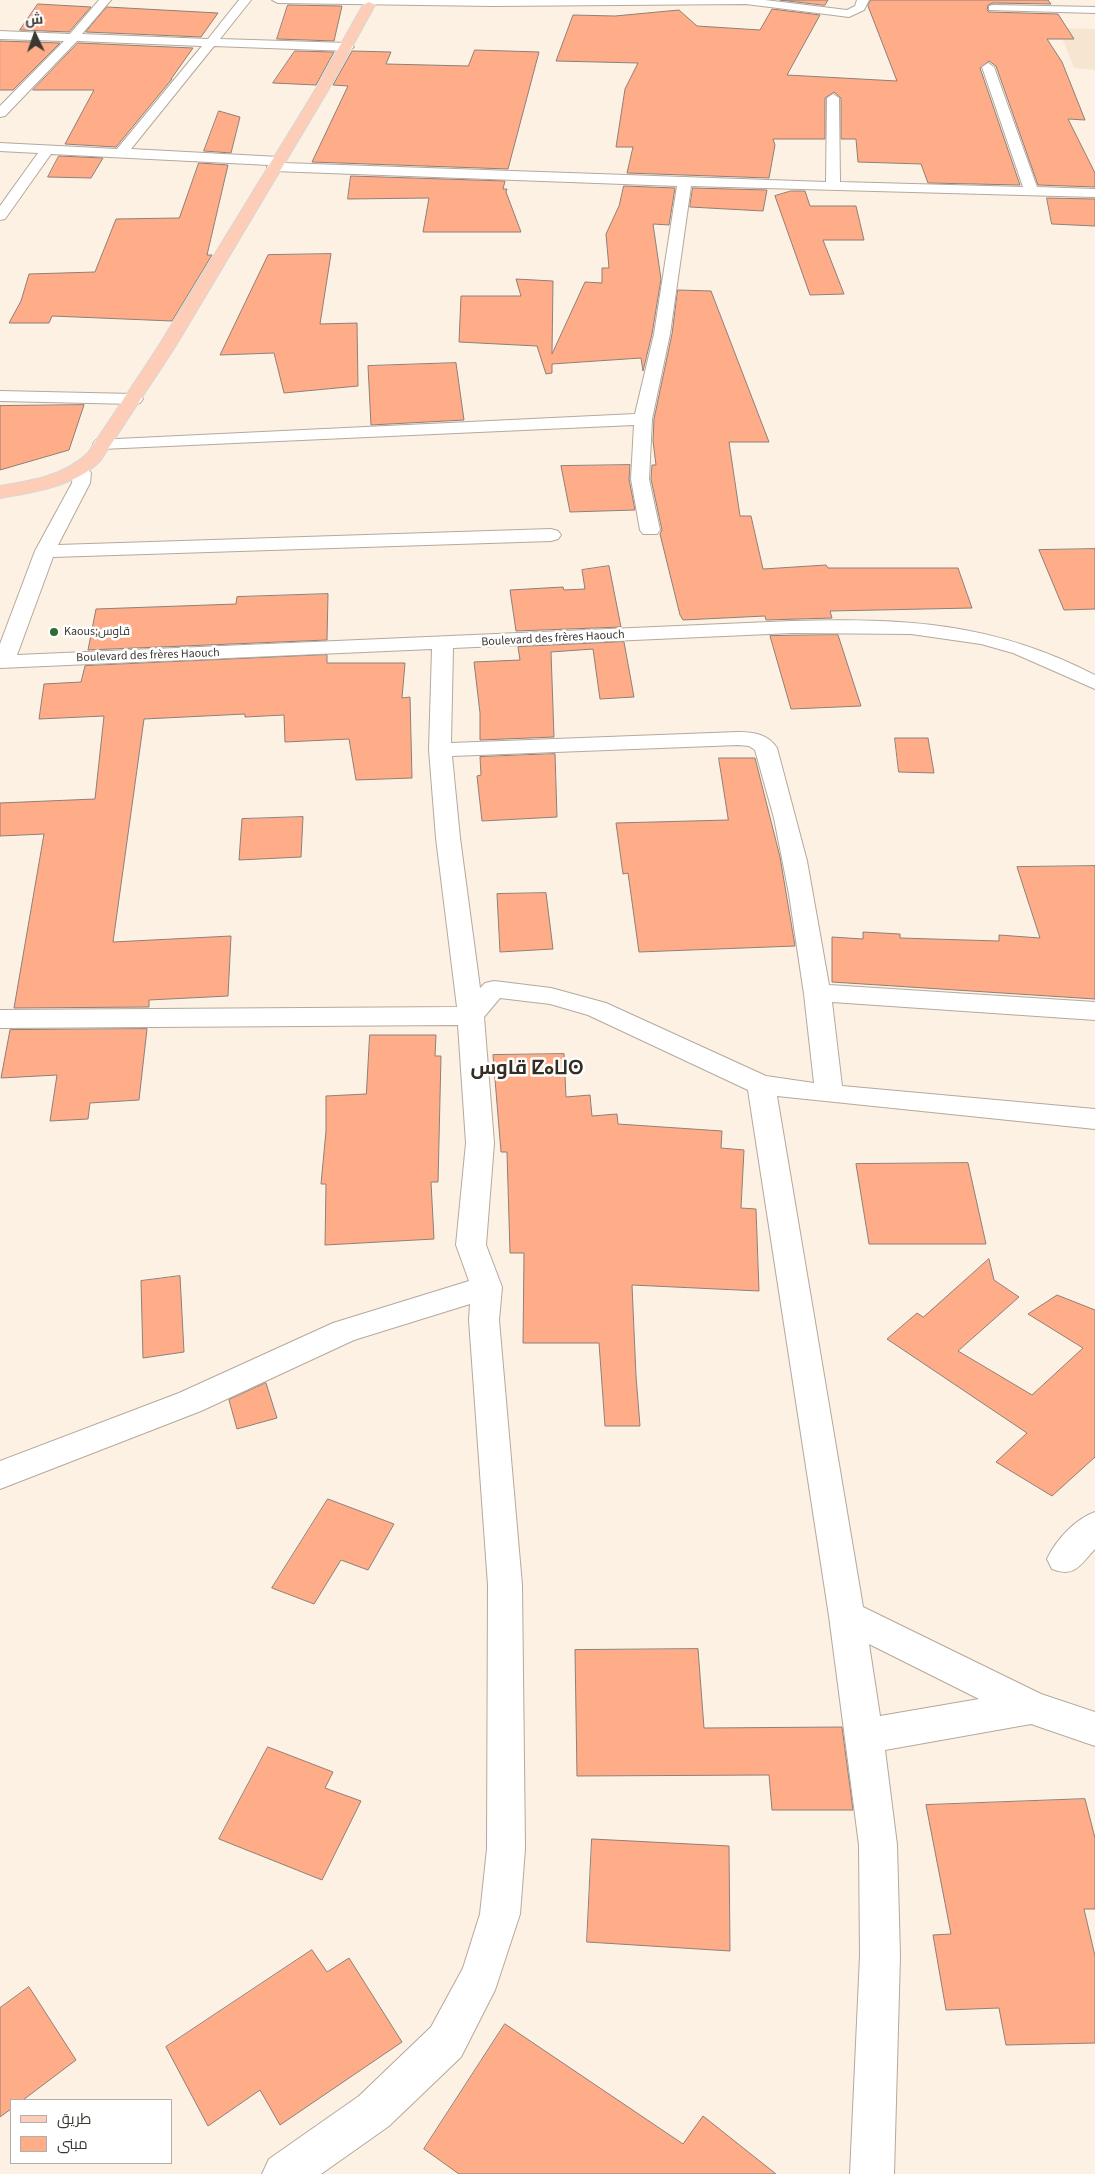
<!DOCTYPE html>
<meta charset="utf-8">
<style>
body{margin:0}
#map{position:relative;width:1095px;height:2174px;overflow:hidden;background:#fdf1e4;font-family:"Source Sans 3",Cairo,sans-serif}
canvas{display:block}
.legend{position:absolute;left:10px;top:2099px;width:162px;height:65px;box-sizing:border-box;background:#fff;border:1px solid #b1afad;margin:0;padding:6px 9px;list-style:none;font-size:15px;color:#3b3731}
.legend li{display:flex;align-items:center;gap:10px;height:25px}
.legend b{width:25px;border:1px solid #b1afad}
.north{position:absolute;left:10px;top:10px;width:50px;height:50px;-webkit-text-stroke:4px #fff;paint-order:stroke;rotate:357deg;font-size:14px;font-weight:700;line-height:20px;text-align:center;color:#3b3731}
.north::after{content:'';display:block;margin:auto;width:18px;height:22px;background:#3b3731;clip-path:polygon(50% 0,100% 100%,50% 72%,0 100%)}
</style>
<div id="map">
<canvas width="1095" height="2174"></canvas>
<ul class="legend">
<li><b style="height:6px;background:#fdcdb8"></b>طريق</li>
<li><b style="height:14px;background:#ffac88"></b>مبنى</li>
</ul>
<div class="north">ش</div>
</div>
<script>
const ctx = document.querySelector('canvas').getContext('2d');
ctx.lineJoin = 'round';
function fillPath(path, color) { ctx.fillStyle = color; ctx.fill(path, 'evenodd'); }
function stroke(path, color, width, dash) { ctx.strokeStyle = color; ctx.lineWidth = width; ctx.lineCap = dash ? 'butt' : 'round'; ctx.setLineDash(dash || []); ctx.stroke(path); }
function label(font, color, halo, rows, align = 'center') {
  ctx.font = font + ' "Source Sans 3",Cairo,"Noto Sans Tifinagh",sans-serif'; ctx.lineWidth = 5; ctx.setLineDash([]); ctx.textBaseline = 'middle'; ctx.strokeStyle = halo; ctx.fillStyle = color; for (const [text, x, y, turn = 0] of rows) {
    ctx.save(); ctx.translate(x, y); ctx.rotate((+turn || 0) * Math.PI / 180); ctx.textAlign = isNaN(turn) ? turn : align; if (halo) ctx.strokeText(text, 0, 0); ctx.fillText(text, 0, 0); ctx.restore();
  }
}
fillPath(new Path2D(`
 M1058,28L1095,29V70L1074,68Z`), '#f6e5d1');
const building = new Path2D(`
 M780,0H828L825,5Z
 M871,0H1048L1051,4L993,3L988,5L987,10L989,12L1058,14L1074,39H1047L1062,62L1085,120L1068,119L1095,173V187L1038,185L996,66L989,61L980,68L1020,185L928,183L921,164L858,162L856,139H841V98L834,92L825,98V139H773L775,145L769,178L627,173L633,147H616L625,89L638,63L556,61L573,15L615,16L679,10L697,26L760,30L772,9L820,15L787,75L897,81L868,6Z
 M38,4L91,7L69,32L20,30Z
 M288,5L342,6L334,41L277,39Z
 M107,7L218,13L201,37L86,32Z
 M0,41L60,43L13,90H0Z
 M78,43L193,48L171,79H172L116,147L65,144L94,90H33Z
 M475,50L539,52L508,169L312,162L348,86L333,85L352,51L391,52L386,64L468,66Z
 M295,51L334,52L316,85L273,83Z
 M219,111L240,117L231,153L204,151Z
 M59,156L103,158L91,178L48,177Z
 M199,163L228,165L207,255H212L172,321L52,316L49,323H9L21,301L29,274L95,272L116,219L179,218Z
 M351,176L505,181L503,189H507L506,192L521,232H423L429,198L348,199Z
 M624,186L675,188L669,225L653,224L661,279L652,334L643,371L641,358L552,364V373L546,374L537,346L459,342L461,296H521L516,279L553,281L552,354L585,282L602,283V268H609L606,234L619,206Z
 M693,188L767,190L763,211L690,207Z
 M791,191H805L810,206H856L864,240H823L844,294L810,295L775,196Z
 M1047,198L1095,199V226L1052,224Z
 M331,254L320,324L357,323L358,386L284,393L274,353L220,355L268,255Z
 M678,290L711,291L769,442H729L740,516H751L763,569L826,565L828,568H958L972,608L830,611L832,618L766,620L765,616L683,620L680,615L660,534L662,530L651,479L652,465H656L653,441L654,419L672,334Z
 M456,363L464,420L371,425L368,366Z
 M84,405L69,450L0,470V406Z
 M630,465L629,479L635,510L570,512L561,466Z
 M1095,549V609L1064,610L1039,550Z
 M609,566L621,627L516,631L510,590L563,587L564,590L585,589L582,570Z
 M328,594L327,640L88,650L96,609L236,604L237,597Z
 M838,635L861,706L791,709L770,636Z
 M624,642L634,697L600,699L593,649L551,652L554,737L480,740V713L474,662L520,660L518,647Z
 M327,655V663H405L402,698L410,697L412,778L356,780L349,739L285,742L284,715L245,717V714L144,719L113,942L231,936L228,996L149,1000V1007L14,1008L44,834L0,836V803L95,799L104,716L39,719L44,684L81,682L85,666Z
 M895,738H928L934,773L899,772Z
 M555,754L557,817L482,821L477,776L481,775L480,757Z
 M719,758H755L780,857L795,946L639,952L628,873L623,874L616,823L728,820Z
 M303,817L301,857L239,860L242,819Z
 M1095,866V999L832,982V937L863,939V932L900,934V938L999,941V935L1040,938L1017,867Z
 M546,893L553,949L500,952L497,894Z
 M147,1029L139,1100L90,1103L88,1119L50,1121L57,1075L1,1078L10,1030Z
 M370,1035H436L435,1056H441L438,1182H431L434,1239L325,1245L326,1184H321L326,1131V1096L366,1094Z
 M564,1054L566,1097L590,1095L592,1116L617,1114L618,1124L722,1131L721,1148L744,1150L741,1208L756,1209L759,1291L632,1285L636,1376L640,1426H605L599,1343H523L524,1253H510L507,1152H501L493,1055Z
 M968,1163L986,1244H869L856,1164Z
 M989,1259L994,1280L1019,1297L958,1351L1032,1395L1083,1348L1028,1314L1057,1295L1095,1310V1457L1052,1496L996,1462L1027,1433L887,1339L917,1313L923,1317Z
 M180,1276L184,1352L143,1358L141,1281Z
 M266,1383L277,1418L237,1429L229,1400Z
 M328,1499L394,1524L368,1570L341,1560L314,1604L272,1588Z
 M698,1649L704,1728L842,1727L853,1810H772L769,1775L577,1776L575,1650Z
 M268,1747L333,1772L325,1788L361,1801L322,1880L219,1839Z
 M1085,1799L1095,1838V1909H1084L1095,1956V2043L1006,2045L999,2008L946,2010L933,1935L951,1934L926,1805Z
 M592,1839L729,1846L730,1951L587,1942Z
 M312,1950L327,1972L349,1958L402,2042L280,2125L260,2090L208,2126L166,2047Z
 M29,1987L76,2060L23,2100H11V2109L0,2117V2008Z
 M505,2024L683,2144L703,2116L776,2174H459L424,2149Z`);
fillPath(building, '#ffac88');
stroke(building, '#8f7f78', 1);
const minor = new Path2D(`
 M99,0H111L82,34L208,39L239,0H251L220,39L348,43L354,47L348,51L214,46L131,149L279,157L284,158V163L826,182L827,98L833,94L839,98L840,182L1023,187L982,67L988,63L994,67L1037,187L1095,189V197L691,186L670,334L652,419L649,479L660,530L657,534H643L640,530L631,479L634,425L102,449L96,448L93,444L96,440L635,414L654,334L677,186L274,171L269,170L267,167L269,165L51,154L5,219L0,220V206L38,153L0,151V143L117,149L202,46L77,41L5,116L0,117V106L64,41L0,39V31L70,34Z
 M272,0H765L847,10L855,6L857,0H869L864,10L849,17L746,4L493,6L278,3Z
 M993,5L1095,7V13L989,10V6Z
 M0,391L134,394L140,395L143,399L140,403L134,404L0,401Z
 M79,463L85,465L91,473L90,483L58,545L551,529L558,531L561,535L558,539L551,541L53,557L17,655L792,621C905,618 992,622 1095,675V689L1013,653L981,644L911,634L792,633L453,648L451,743L738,732C753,732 768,734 777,748L807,861L829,985L1095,1002V1020L832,1002L842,1086L1095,1109V1129L777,1096L863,1607L1041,1694L1095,1712V1746L1031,1724L885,1750L897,1845L900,1956L894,2174H850L860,1956L859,1845L829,1616L748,1090L588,1015L550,1004L500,998L484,1017L494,1143L486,1245L502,1287L499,1320L522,1585L525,1849L520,1914L495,1990L461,2057L389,2126L321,2174H262L269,2159L359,2096L431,2027L463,1968L480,1914L487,1849L488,1585L469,1320L470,1304L354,1340L201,1411L0,1489V1461L179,1393L333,1323L469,1281L456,1245L466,1143L458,1025L0,1028V1010L457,1007L436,838L429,750L432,649L0,668V644L35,551L72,483L73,473L70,469L73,465ZM738,745L749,746L755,750L774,818L789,894L804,994L814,1083L766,1076L606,1003L551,988L494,981L485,983L480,988L460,838L452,756ZM869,1644L979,1699L880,1716Z
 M1095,1512V1549C1080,1565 1075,1578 1052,1569L1047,1559C1056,1540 1075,1519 1095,1512Z`);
const major = new Path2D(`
 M369,2L375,5L327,92L175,347L100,461C75,486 35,492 0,498V486C31,481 64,476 88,453L158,347L314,92L363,5Z`);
stroke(minor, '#b4a99c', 2);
stroke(major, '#d8d7d6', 2);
fillPath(minor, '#fff');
fillPath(major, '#fdcdb8');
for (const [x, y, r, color] of [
 [54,632,5,"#2c6d37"]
]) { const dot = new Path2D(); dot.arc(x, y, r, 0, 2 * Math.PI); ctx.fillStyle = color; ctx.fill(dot); stroke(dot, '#fff', 2); }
label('12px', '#3b3731', '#fff', [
 ["Kaous;قاوس",64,632]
], 'left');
label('12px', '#3b3731', '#fff', [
 ["Boulevard des frères Haouch",553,639,-3],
 ["Boulevard des frères Haouch",148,656,-2]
]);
label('bold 20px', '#352d22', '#fff', [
 ["قاوس ⵇⴰⵡⵙ",527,1070]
]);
</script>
